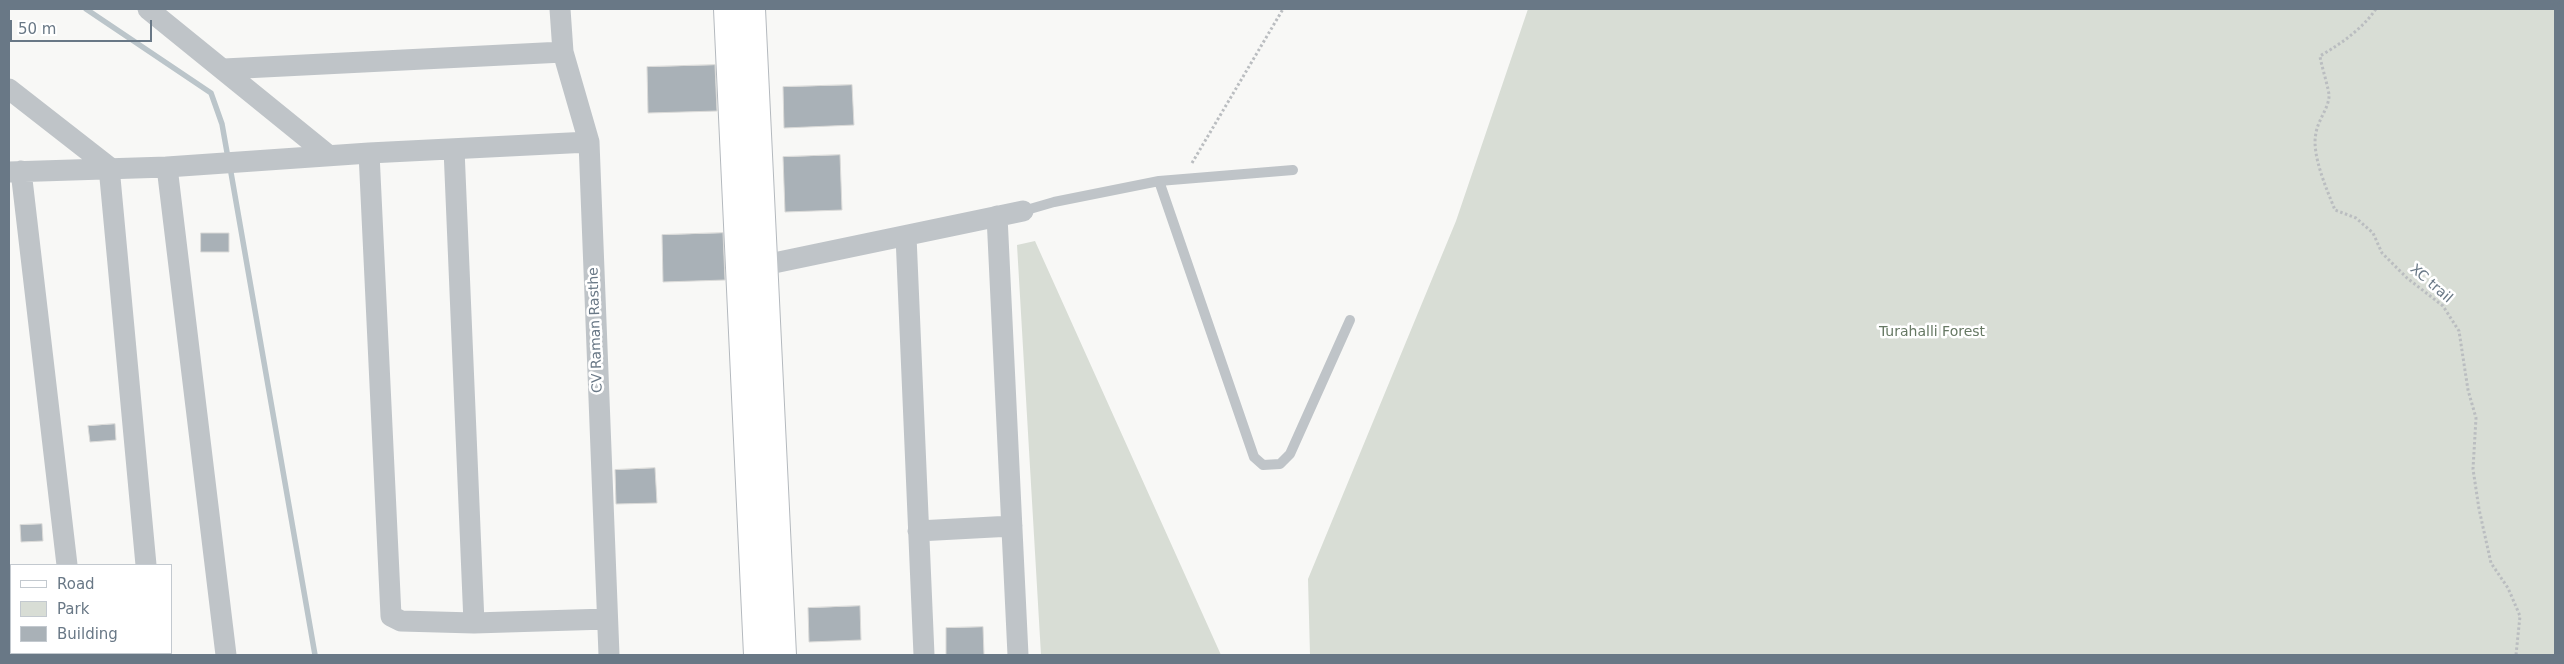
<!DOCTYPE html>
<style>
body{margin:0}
#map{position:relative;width:2564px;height:664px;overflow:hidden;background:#f8f8f6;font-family:"DejaVu Sans",sans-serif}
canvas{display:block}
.frame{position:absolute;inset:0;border:10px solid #697886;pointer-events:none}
.legend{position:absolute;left:10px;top:564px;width:162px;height:90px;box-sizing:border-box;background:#fff;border:1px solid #c3c9cf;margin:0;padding:6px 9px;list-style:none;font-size:15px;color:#697886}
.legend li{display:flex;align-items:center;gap:10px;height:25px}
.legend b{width:25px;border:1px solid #c3c9cf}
.scale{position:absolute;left:10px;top:20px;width:142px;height:22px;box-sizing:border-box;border:2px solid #697886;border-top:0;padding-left:6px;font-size:15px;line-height:18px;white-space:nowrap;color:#697886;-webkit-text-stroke:4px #fff;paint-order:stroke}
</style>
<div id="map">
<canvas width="2564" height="664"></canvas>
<div class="frame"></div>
<ul class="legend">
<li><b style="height:6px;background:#fff"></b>Road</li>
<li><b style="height:14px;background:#d8ddd5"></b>Park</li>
<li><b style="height:14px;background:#a9b1b7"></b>Building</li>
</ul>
<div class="scale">50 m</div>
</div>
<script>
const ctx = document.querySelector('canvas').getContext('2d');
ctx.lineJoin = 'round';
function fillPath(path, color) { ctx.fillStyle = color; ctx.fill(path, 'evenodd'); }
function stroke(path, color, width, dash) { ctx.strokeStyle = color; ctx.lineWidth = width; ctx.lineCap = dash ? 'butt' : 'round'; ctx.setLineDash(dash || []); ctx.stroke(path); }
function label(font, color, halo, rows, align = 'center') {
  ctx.font = font + ' "DejaVu Sans",sans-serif'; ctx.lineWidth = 5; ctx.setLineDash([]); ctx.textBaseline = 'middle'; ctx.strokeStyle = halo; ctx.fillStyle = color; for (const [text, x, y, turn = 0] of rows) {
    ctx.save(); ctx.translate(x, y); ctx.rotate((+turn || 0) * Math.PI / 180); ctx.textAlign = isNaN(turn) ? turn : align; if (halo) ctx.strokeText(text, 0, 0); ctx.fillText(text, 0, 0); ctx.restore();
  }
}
fillPath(new Path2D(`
 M1528,9H2555V655H1310L1308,579L1456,221Z
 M1035,241L1221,655H1041L1017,245Z`), '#d8ddd5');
stroke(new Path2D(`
 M86,9L211,93L222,124L228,158
 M230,167L315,655`), '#bbc5ca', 5.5);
const building = new Path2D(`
 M715,65L717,111L648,113L647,67Z
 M852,85L854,125L784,128L783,87Z
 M840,155L842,210L785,212L783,157Z
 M201,233H229V252H201Z
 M723,233L725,280L663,282L662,235Z
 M115,424L116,440L90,442L88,426Z
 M655,468L657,503L616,504L615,470Z
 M42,524L43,541L21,542L20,525Z
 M860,606L861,640L809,642L808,608Z
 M983,627L984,655H946V628Z`);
fillPath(building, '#a9b1b7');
stroke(building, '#dadad8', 1);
const secondary = new Path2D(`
 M728,9L758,655
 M751,9L782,655`);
stroke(secondary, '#b4b9be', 30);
stroke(new Path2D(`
 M2376,9C2361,30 2342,43 2320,56C2321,65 2330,92 2329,97C2328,109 2318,120 2316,133C2311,154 2327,190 2335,210L2356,218L2373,233L2382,253L2407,278L2443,306L2459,331L2468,390L2476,418L2473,469L2479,509L2491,563L2508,588L2520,616L2516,655
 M1192,163L1283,9`), '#babdc0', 3, [2.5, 2.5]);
stroke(new Path2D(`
 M1159,181L1254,457L1263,465L1280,464L1290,454L1350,320
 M1023,211L1054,202L1159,181L1293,170`), '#bfc4c8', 10);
stroke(new Path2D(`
 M148,9L328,155
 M560,9L563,52L589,142L609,655
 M224,69L563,52
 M9,89L109,167L146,565
 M454,149L474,623
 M369,153L391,616L401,621L474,623L607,619
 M167,167L226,655
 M21,171L67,565
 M9,172L167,167L369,153L589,142
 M997,216L1018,655
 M906,236L924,655
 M750,268L1023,211
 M918,531L1012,526
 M77,653V655
 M154,653L155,655`), '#bfc4c8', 21);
stroke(secondary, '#fff', 28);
label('14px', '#697886', '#fff', [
 ["XC trail",2431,284,41],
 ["CV Raman Rasthe",596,330,-92]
]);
label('14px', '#667863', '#fff', [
 ["Turahalli Forest",1932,332]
]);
</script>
